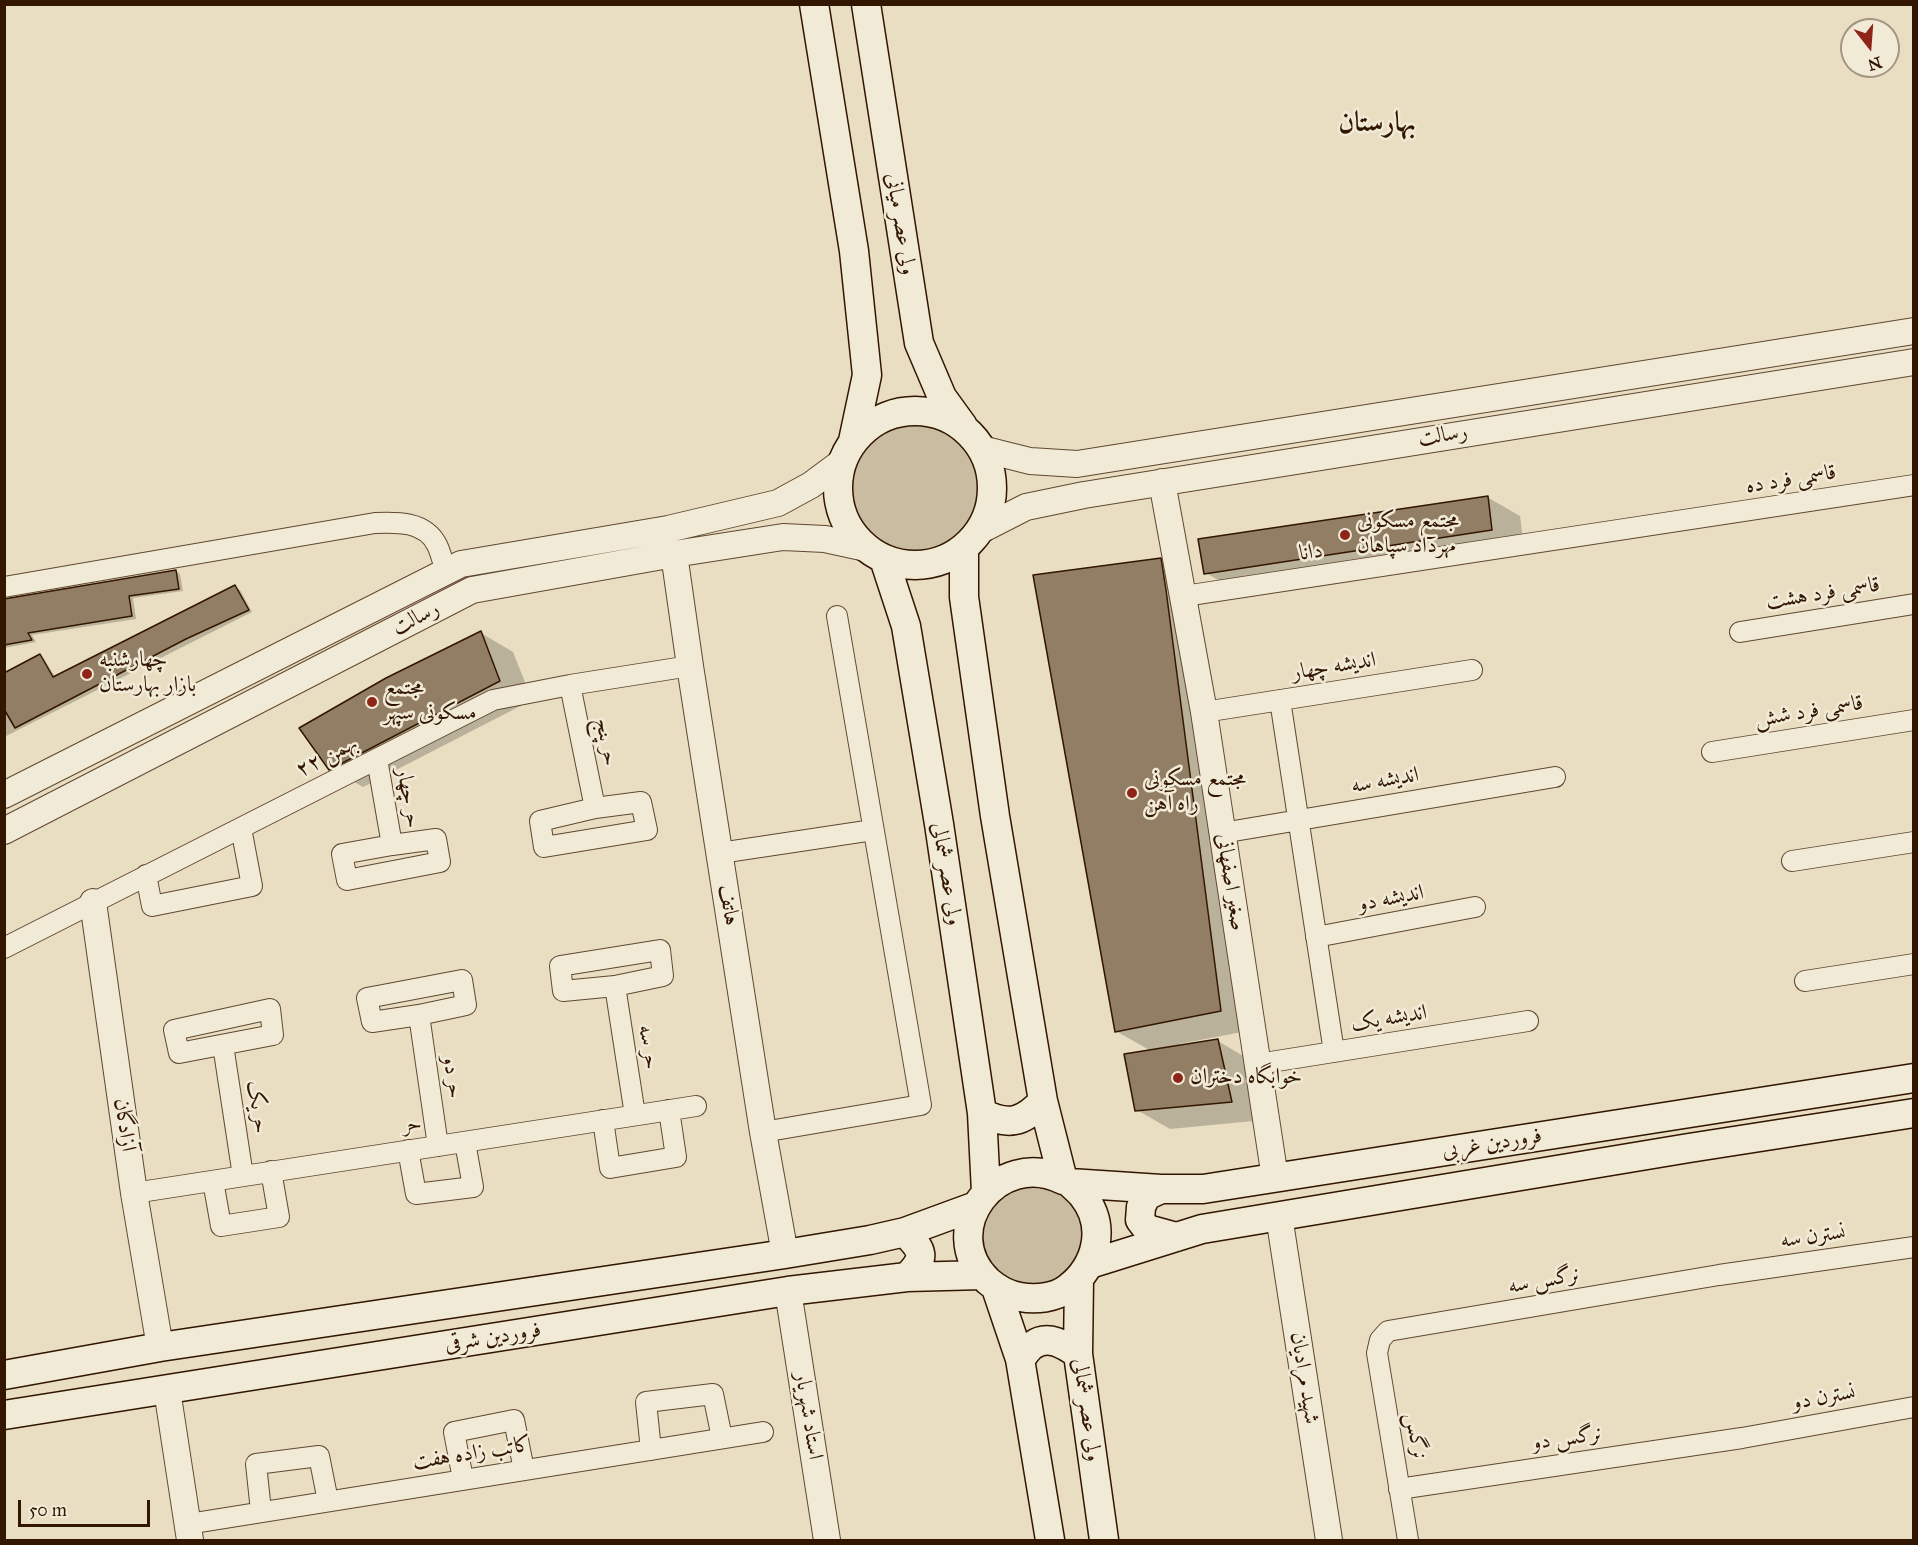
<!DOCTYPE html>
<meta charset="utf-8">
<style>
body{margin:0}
#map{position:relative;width:1918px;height:1545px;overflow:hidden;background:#e9dec2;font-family:"IM FELL Great Primer",serif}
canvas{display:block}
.frame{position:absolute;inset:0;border:6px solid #321600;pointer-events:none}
.north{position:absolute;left:1840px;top:18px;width:60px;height:60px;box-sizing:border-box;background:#f1ead7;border:2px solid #a59581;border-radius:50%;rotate:163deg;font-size:16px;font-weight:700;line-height:24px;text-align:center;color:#321600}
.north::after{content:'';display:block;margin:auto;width:21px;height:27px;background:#8f2418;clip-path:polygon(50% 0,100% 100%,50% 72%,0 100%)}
.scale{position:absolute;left:18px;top:1500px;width:132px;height:27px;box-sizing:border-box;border:3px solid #321600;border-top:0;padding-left:8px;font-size:18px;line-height:21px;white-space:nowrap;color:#321600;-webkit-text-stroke:4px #f1ead7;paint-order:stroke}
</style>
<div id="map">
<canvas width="1918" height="1545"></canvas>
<div class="frame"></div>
<div class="north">N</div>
<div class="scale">50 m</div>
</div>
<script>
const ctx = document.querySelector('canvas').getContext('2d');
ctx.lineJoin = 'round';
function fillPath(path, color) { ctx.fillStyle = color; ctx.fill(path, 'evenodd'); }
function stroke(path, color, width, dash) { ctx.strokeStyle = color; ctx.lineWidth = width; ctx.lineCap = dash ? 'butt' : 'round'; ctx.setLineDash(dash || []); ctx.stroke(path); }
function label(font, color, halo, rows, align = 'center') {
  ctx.font = font + ' "IM FELL Great Primer",Amiri,serif'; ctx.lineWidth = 5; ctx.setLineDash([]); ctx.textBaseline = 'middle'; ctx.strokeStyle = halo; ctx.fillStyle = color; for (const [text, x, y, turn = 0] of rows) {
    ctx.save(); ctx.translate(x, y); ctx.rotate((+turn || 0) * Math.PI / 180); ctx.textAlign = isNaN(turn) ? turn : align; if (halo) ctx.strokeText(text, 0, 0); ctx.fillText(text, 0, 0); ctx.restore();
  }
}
fillPath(new Path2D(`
 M845 487a69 69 0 1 1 138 0a69 69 0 1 1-138 0Z
 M982 1236a50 50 0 1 1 100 0a50 50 0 1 1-100 0Z`), '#cabca1');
fillPath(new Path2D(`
 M1487,497L1520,516L1524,548L1239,592L1206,573Z
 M1160,560L1193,579L1199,610L1253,1030L1179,1044V1047L1218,1041L1250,1060L1264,1120L1170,1129L1137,1110L1151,1051L1116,1031Z
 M176,571L180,574L183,591L133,598L136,619L32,635L36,642L4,648V600Z
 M235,587L240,590L252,612L4,737V675L40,656L44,659L56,678Z
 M481,633L513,652L532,700L363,787L330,768Z`), '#0003');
const building = new Path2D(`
 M1488,496L1492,530L1204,574L1198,539Z
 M1161,558L1166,590L1221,1011L1115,1032L1033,575Z
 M176,570L179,589L129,596L132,616L28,633L32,640L4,645V599Z
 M235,585L249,610L186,639L15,728L4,709V673L40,654L53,677Z
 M481,631L500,681L329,770L299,728L386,678Z
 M1218,1039L1232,1102L1135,1111L1124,1054Z`);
fillPath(building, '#917e65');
stroke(building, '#321600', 1.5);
const minor = new Path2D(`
 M4,587L375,523C397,522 425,521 437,545C441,553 443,563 446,572
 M1184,596L1914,485
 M1740,632L1914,604
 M570,685L595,808
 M1280,700L1334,1052
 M1204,712L1472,670
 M1712,752L1914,720
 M377,759L392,845
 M641,802L647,830L544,847L540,821L595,808Z
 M1222,833L1555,777
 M436,839L440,862L347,880L342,854L392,845Z
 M720,853L873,830
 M1792,861L1914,842
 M146,875L152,906L252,886L241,828
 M1316,937L1475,907
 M4,948L493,700L570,685L690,666
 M660,950L663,976L615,986L563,991L560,966Z
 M462,980L466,1005L419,1015L372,1022L367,998Z
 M1805,981L1914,964
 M615,986L635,1115
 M270,1009L273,1035L179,1053L174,1030Z
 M419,1015L438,1146
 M223,1045L243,1176
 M1258,1064L1528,1021
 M603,1120L610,1168L676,1157L669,1110
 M763,1132L921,1105L837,616
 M408,1150L416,1194L473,1187L465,1142
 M213,1181L221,1226L279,1217L271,1171
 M134,1193L696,1106
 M651,1450L646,1402L713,1394L722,1438
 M463,1479L454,1432L514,1420L524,1470
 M1399,1489L1742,1438L1914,1407
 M261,1511L256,1464L319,1456L328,1501
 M188,1524L763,1432
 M1408,1540L1377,1353L1380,1340L1388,1331L1719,1275L1914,1247`);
const tertiary = new Path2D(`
 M982,449L1030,461L1077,464L1914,331
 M1162,482L1204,712L1275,1178
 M979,531L1026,507L1084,495L1914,362
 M674,554L690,666L763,1132L785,1254
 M4,795L461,564L668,529L778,503L811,485L842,462
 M4,831L472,590L674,554L783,537L825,539L866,548
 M93,902L134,1193L160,1347
 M1279,1216L1329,1540
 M788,1291L827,1540
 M167,1390L190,1540`);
const secondary = new Path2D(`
 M814,4L854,251L867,375L853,441
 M866,4L919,343L942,397L963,426
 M838 488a77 77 0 1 1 154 0a77 77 0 1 1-154 0Z
 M964,548V597L995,816L1043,1101L1063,1180
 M884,559L906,626L939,824L982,1113L986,1192
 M982,1113C1008,1126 1023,1123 1043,1101
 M1063,1180C998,1147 935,1230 988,1281C997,1289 1008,1295 1020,1297C1036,1300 1055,1298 1068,1288C1097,1266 1107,1226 1083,1196C1079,1191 1074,1187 1070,1183
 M1070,1183L1161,1189H1203L1914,1078
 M1161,1189L1146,1196L1141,1207L1140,1220L1147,1229L1176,1237
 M905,1232C923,1251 927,1257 907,1277
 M1090,1264L1202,1229L1689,1148L1914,1113
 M1079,1279L1078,1354L1104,1540
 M996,1288L1020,1359L1050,1540
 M1020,1359C1024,1355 1028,1348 1033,1345C1048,1334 1065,1345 1078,1354
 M4,1375L160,1347L785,1254L870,1240L905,1232L976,1206
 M4,1415L788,1291L907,1277L982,1275`);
stroke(minor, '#604830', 22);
stroke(tertiary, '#604830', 28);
stroke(secondary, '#321600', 31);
stroke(minor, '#f1ead7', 20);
stroke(tertiary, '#f1ead7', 26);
stroke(secondary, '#f1ead7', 28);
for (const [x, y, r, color] of [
 [1345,535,6,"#8f2418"],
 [87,674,6,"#8f2418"],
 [372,702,6,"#8f2418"],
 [1132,793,6,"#8f2418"],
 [1178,1078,6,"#8f2418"]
]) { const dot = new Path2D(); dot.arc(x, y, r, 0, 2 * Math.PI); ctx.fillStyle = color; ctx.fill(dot); stroke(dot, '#f1ead7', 2); }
label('22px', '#321600', '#f1ead7', [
 ["ولی عصر میانی",900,224,81],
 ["رسالت",1443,436,-9],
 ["قاسمی فرد ده",1791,480,-9],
 ["دانا",1311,553,-8],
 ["قاسمی فرد هشت",1823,594,-9],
 ["رسالت",416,619,-27],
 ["اندیشه چهار",1334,667,-9],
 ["قاسمی فرد شش",1809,712,-9],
 ["حر پنج",606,742,79],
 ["۲۲ بهمن",327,757,-27],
 ["اندیشه سه",1385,781,-10],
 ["حر چهار",408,798,80],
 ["ولی عصر شمالی",946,874,81],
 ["صغیر اصفهانی",1230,882,81],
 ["اندیشه دو",1391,899,-11],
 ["هاتف",728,905,81],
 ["اندیشه یک",1389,1019,-9],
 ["حر سه",648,1047,81],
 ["حر دو",452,1077,81],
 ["حر یک",257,1107,81],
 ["آزادگان",124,1125,82],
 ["حر",412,1125,-9],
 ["فروردین غربی",1492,1144,-9],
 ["نسترن سه",1813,1237,-8],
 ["نرگس سه",1544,1281,-10],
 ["فروردین شرقی",493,1338,-9],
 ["شهید مرادیان",1304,1378,81],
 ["نسترن دو",1824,1398,-10],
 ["ولی عصر شمالی",1086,1410,82],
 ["استاد شهریار",808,1416,81],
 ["نرگس",1415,1436,81],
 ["نرگس دو",1567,1439,-8],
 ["کاتب زاده هفت",472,1454,-9]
]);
label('22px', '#321600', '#f1ead7', [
 ["مجتمع مسکونی",1357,522],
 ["مهرداد سپاهان",1357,547],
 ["چهارشنبه",99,661],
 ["بازار بهارستان",99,686],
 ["مجتمع",384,689],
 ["مسکونی سپهر",384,714],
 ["مجتمع مسکونی",1144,780],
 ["راه آهن",1144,805],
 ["خوابگاه دختران",1190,1078]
], 'left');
label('bold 28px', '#321600', '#f1ead7', [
 ["بهارستان",1377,124]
]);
</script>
